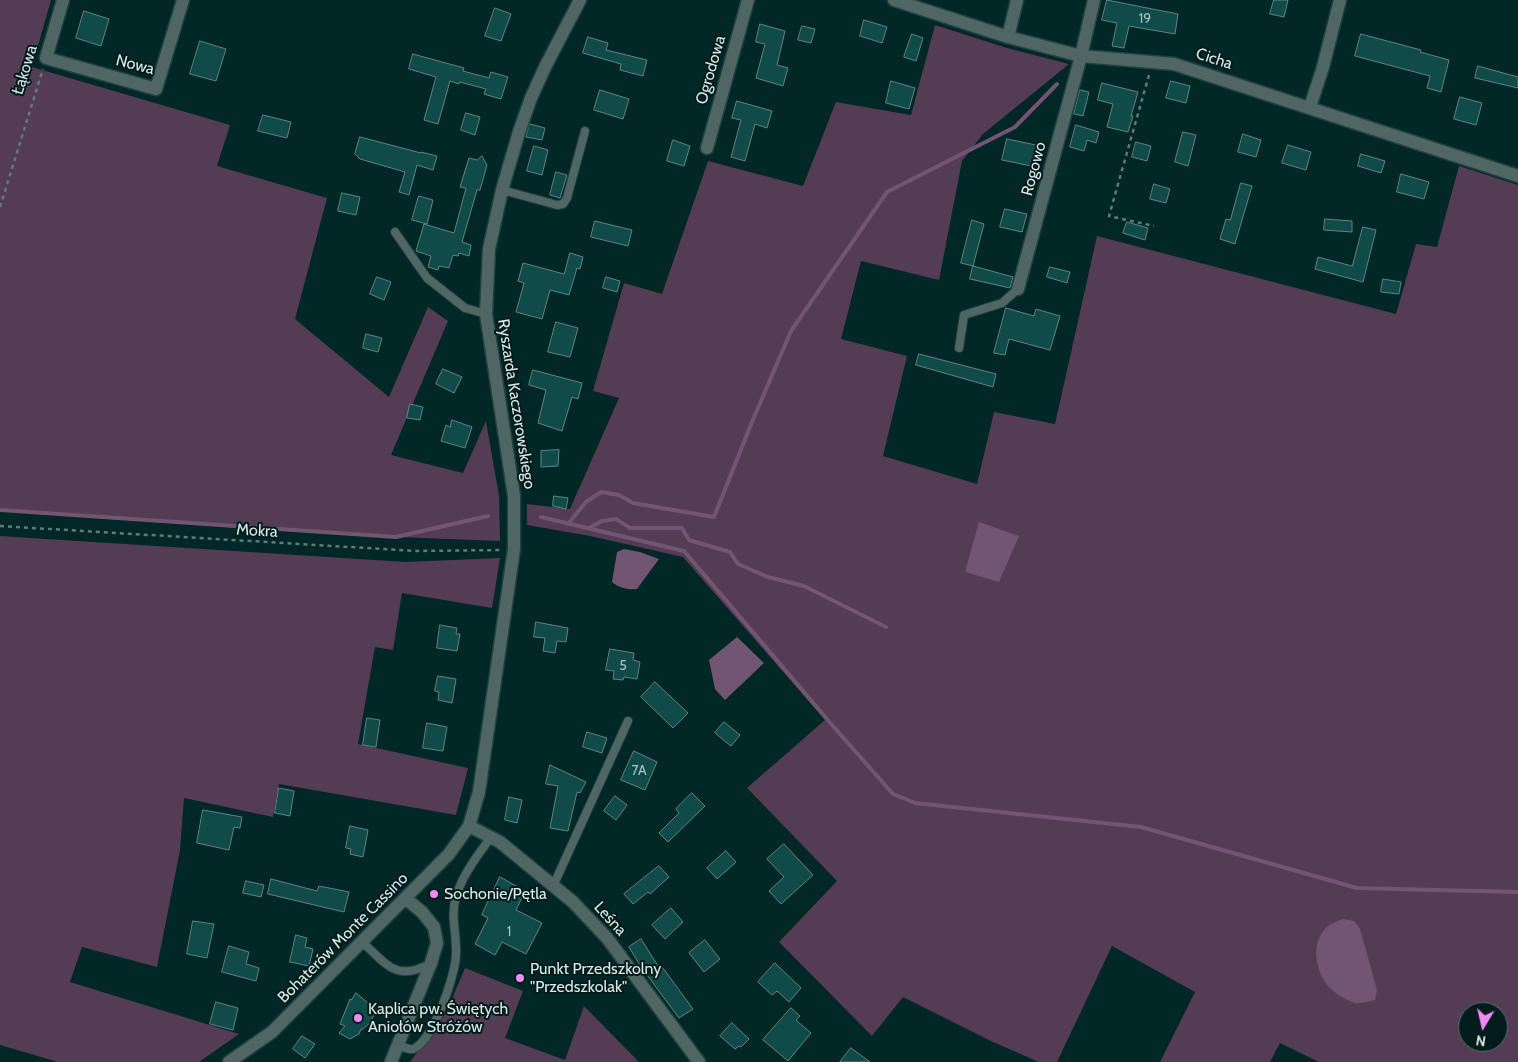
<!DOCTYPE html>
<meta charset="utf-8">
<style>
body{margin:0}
#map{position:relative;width:1518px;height:1062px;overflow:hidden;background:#012726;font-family:Cabin,sans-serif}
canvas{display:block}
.north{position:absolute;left:1458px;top:1002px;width:50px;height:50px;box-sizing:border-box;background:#021c1c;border:1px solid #576e6e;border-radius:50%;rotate:189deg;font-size:14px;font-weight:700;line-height:20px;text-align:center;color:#d6e9e8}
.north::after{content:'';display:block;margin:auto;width:18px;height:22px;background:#f18af4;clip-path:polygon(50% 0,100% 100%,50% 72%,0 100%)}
</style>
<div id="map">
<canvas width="1518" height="1062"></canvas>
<div class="north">N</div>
</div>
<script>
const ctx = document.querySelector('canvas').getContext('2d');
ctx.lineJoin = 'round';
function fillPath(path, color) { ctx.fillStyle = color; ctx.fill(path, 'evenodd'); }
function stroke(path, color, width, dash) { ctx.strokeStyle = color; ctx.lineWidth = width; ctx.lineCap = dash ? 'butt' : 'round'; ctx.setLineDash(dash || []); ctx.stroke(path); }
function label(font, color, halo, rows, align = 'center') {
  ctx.font = font + ' Cabin,sans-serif'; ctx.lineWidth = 4; ctx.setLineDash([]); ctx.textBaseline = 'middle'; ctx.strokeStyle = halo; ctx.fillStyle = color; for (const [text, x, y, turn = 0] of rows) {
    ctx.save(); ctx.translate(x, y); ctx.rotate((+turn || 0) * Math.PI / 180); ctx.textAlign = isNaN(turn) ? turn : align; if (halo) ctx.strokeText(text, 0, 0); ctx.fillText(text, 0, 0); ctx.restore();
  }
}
fillPath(new Path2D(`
 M0,0H51L32,67L230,125L217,166L327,198L295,319L389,397L428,307L448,321L391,455L463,473L486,421L499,496L500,541L396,537L0,510Z
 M935,25L1007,48L1069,64L983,134L962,161L939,280L861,261L841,339L907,356L883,456L977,484L994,412L1055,424L1097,236L1396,314L1416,244L1437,247L1459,166L1518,185V1062H1319L1280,1043L1270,1062H1160L1195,992L1112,946L1057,1062H1039L993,1042L903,997L872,1036L779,942L837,881L747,788L825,720L683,557L590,536L527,525V504L570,509L619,398L593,391L624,283L662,294L708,161L803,186L836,102L911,115ZM1468,1012H1498V1042H1468Z
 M0,536L406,562L500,558L492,608L402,593L393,650L375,647L358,744L468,768L456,815L279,784L273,817L184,798L180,850L157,967L82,947L70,982L239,1034L199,1062H58L0,1045Z
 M465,968L523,991L505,1038L565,1060L584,1006L639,1062H410L446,1013Z`), '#543c54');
fillPath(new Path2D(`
 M979,522L1019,536L999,582L965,572Z
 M624,549L640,552L659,559L637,589C628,590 619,588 612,582L617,552Z
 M737,637L764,663L725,700L715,689L709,660Z
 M1343,919L1354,921L1360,929L1377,990L1375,1000C1369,1001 1361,1004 1355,1003C1345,1000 1329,990 1324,980C1314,964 1312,939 1328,926C1332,923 1338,921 1343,919Z`), '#725572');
stroke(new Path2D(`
 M0,510L396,537L488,516
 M541,517L684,551L832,725L893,794L915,803L1141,827L1357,888L1518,892
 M568,524L586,502L601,492L619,495L633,503L714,517L752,422L791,331L887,192L1015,127L1057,84
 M589,528L602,521L616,519L630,528H682L689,540L730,552L738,564L768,577L804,586L886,627`), '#725572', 4);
const building = new Path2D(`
 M1107,0L1178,14L1175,34L1129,26L1124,48L1112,46L1117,23L1102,20Z
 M1274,0H1288L1284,17L1270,14Z
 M495,8L511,14L501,41L485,36Z
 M84,11L109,19L101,46L76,38Z
 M864,20L887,27L882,43L860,36Z
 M760,24L785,31L777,65L788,68L783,86L756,78L765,44L756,42Z
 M802,26L815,29L811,43L798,40Z
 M912,34L923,38L916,61L904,57Z
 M1361,34L1421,50L1420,52L1449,60L1441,92L1427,88L1430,76L1355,56Z
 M588,37L608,43L606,50L647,60L643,76L620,70L621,64L583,53Z
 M200,41L226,49L216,81L190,74Z
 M413,54L464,68L463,71L489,78L491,72L508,77L501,99L484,94L486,89L460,82L459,84L450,81L438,124L424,120L436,77L409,69Z
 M1478,66L1518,77V88L1475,78Z
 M891,81L915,88L909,109L886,103Z
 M1171,81L1190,86L1186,103L1166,98Z
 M1102,83L1138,92L1131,116H1133L1128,132L1107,127L1113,104L1098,100Z
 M600,90L629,99L623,119L594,110Z
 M1080,90L1089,92L1083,116L1074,114Z
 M1460,97L1482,103L1476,125L1454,119Z
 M737,101L772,111L767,128L755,124L745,161L731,157L741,120L732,118Z
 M466,113L480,117L475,135L461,130Z
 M263,115L291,122L287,138L258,131Z
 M530,124L545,128L542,140L526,137Z
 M1076,125L1099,132L1096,143L1087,140L1084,151L1070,147Z
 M1183,132L1196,135L1188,166L1175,162Z
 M1243,134L1261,140L1256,157L1238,152Z
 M360,137L421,153V152L437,156L433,170L417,165L409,195L399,192L405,172L360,159L355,154Z
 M1007,139L1036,145L1031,166L1002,160Z
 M673,140L690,146L684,166L667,161Z
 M1136,142L1151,146L1147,161L1132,157Z
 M1288,145L1311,152L1306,170L1282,163Z
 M534,146L548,150L542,175L527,171Z
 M1361,154L1385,161L1381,173L1358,166Z
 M482,156L487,165L480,190H477L462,242L471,245L469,256L459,253L458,256L453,255L449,268L439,266L438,270L428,267L431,256L416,251L424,224L454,233L466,188L460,187L469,158L477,160Z
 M556,172L567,175L560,198L550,195Z
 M1401,174L1429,182L1424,199L1397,192Z
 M1241,183L1252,186L1235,244L1220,239L1226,219L1230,220Z
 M1154,184L1170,189L1166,203L1150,199Z
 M342,193L360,197L356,215L338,211Z
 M419,196L433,200L427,224L412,220Z
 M1005,209L1027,214L1022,232L1000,227Z
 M1325,219L1352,221V232L1324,230Z
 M972,220L984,224L973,266L961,263Z
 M595,221L632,230L628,246L591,237Z
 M1127,222L1148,228L1145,240L1123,233Z
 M1363,227L1376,230L1363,282L1315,269L1318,257L1352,266Z
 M570,253L583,257L580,269L577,268L569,295L550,290L542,319L516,312L524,283L518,281L523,263L564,274Z
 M973,266L1013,277L1010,288L970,279Z
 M1050,267L1070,272L1067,283L1047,277Z
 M377,277L391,282L384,300L370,294Z
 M606,277L620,281L617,292L603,288Z
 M1383,279L1401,282L1399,294L1381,292Z
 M1006,308L1034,316L1036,309L1060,316L1050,350L1009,339L1005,355L994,353Z
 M556,322L578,328L570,357L548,352Z
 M366,334L382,338L378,352L363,348Z
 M919,354L996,374L993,387L916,365Z
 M443,369L462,377L454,393L436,384Z
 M533,370L582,383L578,399L572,397L562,431L538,423L546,390L529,385Z
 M410,404L423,407L420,420L407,418Z
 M452,420L472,427L465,448L441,441L446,425L450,427Z
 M559,450L558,466L541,467V451Z
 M554,496L568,498L566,509L553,506Z
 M536,622L568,628L566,642L557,641L555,653L543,651L545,638L534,637Z
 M440,625L457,628L456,634H460L457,651L437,648Z
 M610,649L634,653L633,660L640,662L637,679L624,677L623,680L613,679L614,671L606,670Z
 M438,676L456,679L452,703L438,700L439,692L435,691Z
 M655,682L688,713L673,728L641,697Z
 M367,718L380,720L376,747L363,745Z
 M724,722L740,735L731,746L715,733Z
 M427,723L447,727L443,751L423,748Z
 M587,732L607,738L602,753L583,747Z
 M634,751L657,762L645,790L621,780Z
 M550,765L586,782L580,793L577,792L568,831L550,828L558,786L546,784Z
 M279,788L294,791L290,816L275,813Z
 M692,793L705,806L668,842L659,833L679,813L676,809Z
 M615,796L627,805L616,820L604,811Z
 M509,797L522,800L517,823L505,820Z
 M203,810L242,817L240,828L234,827L229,850L197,843Z
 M350,826L368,830L363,857L350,854L351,849L346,848Z
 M784,844L813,875L781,904L769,891L784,877L767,859Z
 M726,851L736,862L717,879L707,868Z
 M659,866L669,877L650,894L648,892L633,904L624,894Z
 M500,877L525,891L516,910L542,923L526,954L502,942L495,955L475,944L488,918L482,915Z
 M271,879L317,891L319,886L349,892L344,912L268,894Z
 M246,881L264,885L261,897L243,893Z
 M671,908L683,922L665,939L652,925Z
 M193,921L214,924L207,958L187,954Z
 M296,935L307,938L305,947L313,949L309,966L290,962Z
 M641,939L658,966L660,964L693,1009L679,1018L641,967L629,947Z
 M705,940L720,959L704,972L689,953Z
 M229,946L249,952L246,964L259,968L256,981L222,972Z
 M775,963L801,988L789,1002L777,991L772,995L758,982Z
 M356,993L368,1003L378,1007L370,1023L363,1029H361L359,1034L350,1039L339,1033L345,1026L340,1024L350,999L351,1000Z
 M216,1002L238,1008L233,1030L210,1024Z
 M791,1008L800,1016L796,1020L811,1033L788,1061L763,1040Z
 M732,1023L749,1039L741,1047L739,1046L735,1049L720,1036Z
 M302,1036L315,1044L305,1058L293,1049Z
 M851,1048L870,1062H840Z`);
fillPath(building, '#104b4a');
stroke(building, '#5f8483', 1);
const lane = new Path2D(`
 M502,190L557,205L563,204L567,198L585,131
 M395,232L427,278L465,308L486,314
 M959,348L964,315L1002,303L1018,289
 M554,884L628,721
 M362,942C387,964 395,982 430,964
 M399,1045C403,1047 408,1050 413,1049C433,1042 456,974 456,954C457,934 450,916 456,897C462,875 478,855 491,837`);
const street = new Path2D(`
 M63,0L46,58L156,89L183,0
 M894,0L1008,37L1081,56L1174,64L1518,176
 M1008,37L1017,0
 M1310,107L1323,67L1340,0
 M707,148L748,0
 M1018,289L1081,56L1094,0
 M469,826L500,842L573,902L607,938L699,1062
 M229,1062L272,1032L449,854L469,826L479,792L514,549V496L486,314L489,249L502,190L519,132L531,98L546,65L580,0
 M391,1062L431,963L437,943L434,927L422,912L405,898`);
stroke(lane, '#1f4241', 10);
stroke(street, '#1f4241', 15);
stroke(new Path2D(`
 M1149,75L1109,216L1154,226
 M0,207L43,69
 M0,526L416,551L502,550`), '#5d7b7a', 2.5, [4, 4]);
stroke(lane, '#506665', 8);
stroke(street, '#506665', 12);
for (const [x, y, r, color] of [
 [434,894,5,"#f18af4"],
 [520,978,5,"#f18af4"],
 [358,1018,5,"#f18af4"]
]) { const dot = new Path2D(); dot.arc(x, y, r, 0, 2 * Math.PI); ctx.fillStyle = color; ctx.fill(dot); stroke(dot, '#021c1c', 2); }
label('14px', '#a4c2c0', null, [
 ["19",1145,19],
 ["5",623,666],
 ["7A",639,771],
 ["1",509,932]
]);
label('16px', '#d6e9e8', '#021c1c', [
 ["Cicha",1214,59,18],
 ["Nowa",135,65,14],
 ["Łąkowa",25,70,-73],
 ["Ogrodowa",711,70,-74],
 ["Rogowo",1034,169,-75],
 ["Ryszarda Kaczorowskiego",516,404,81],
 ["Mokra",257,531,3],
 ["Leśna",610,919,48],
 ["Bohaterów Monte Cassino",343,938,-45]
]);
label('16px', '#d6e9e8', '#021c1c', [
 ["Sochonie/Pętla",444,894],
 ["Punkt Przedszkolny",530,969],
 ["\"Przedszkolak\"",530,987],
 ["Kaplica pw. Świętych",368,1009],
 ["Aniołów Stróżów",368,1027]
], 'left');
</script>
